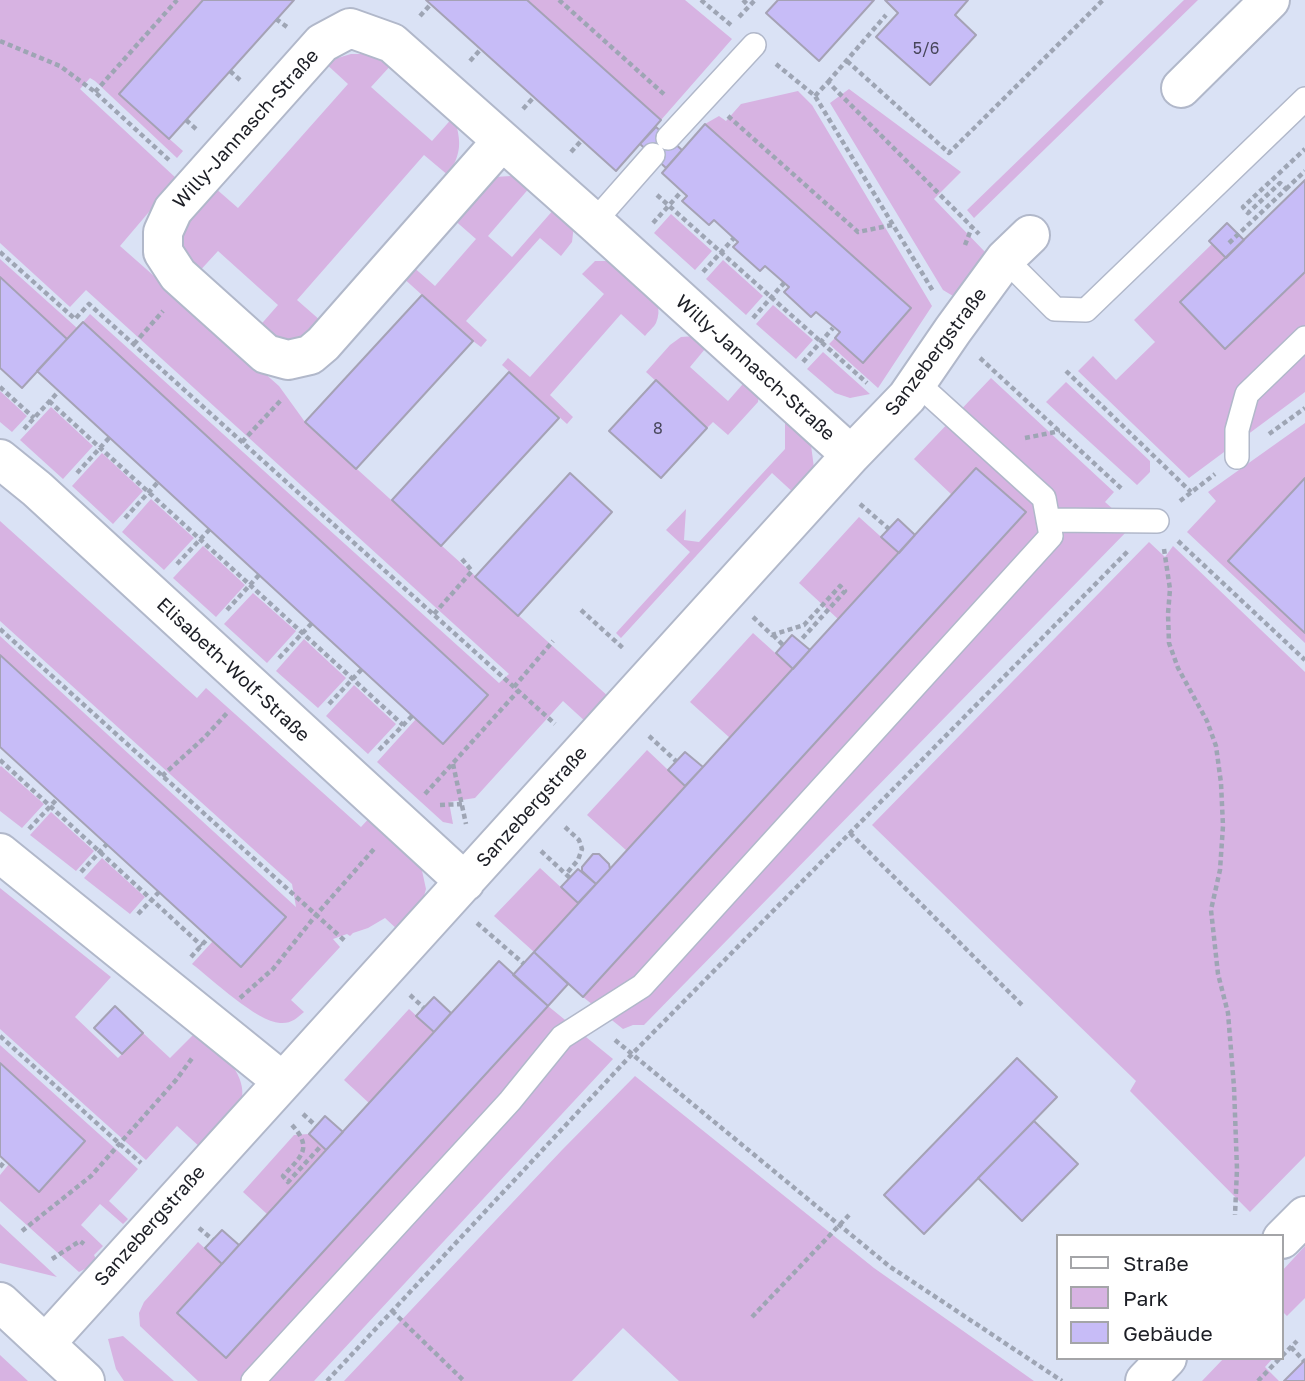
<!DOCTYPE html>
<meta charset="utf-8">
<style>
body{margin:0}
#map{position:relative;width:1305px;height:1381px;overflow:hidden;background:#dae2f5;font-family:"Golos Text",sans-serif}
canvas{display:block}
.legend{position:absolute;left:1056px;top:1234px;width:228px;height:126px;box-sizing:border-box;background:#fff;border:2px solid #a4a5a8;margin:0;padding:9px 12px;list-style:none;font-size:21px;color:#1c1e25}
.legend li{display:flex;align-items:center;gap:14px;height:35px}
.legend b{width:35px;border:2px solid #a4a5a8}
</style>
<div id="map">
<canvas width="1305" height="1381"></canvas>
<ul class="legend">
<li><b style="height:9px;background:#fff"></b>Straße</li>
<li><b style="height:19px;background:#d7b3e2"></b>Park</li>
<li><b style="height:19px;background:#c7bcf7"></b>Gebäude</li>
</ul>
</div>
<script>
const ctx = document.querySelector('canvas').getContext('2d');
ctx.lineJoin = 'round';
function fillPath(path, color) { ctx.fillStyle = color; ctx.fill(path, 'evenodd'); }
function stroke(path, color, width, dash) { ctx.strokeStyle = color; ctx.lineWidth = width; ctx.lineCap = dash ? 'butt' : 'round'; ctx.setLineDash(dash || []); ctx.stroke(path); }
function label(font, color, halo, rows, align = 'center') {
  ctx.font = font + ' "Golos Text",sans-serif'; ctx.lineWidth = 7; ctx.setLineDash([]); ctx.textBaseline = 'middle'; ctx.strokeStyle = halo; ctx.fillStyle = color; for (const [text, x, y, turn = 0] of rows) {
    ctx.save(); ctx.translate(x, y); ctx.rotate((+turn || 0) * Math.PI / 180); ctx.textAlign = isNaN(turn) ? turn : align; if (halo) ctx.strokeText(text, 0, 0); ctx.fillText(text, 0, 0); ctx.restore();
  }
}
fillPath(new Path2D(`
 M0,0H203L119,94L183,151L177,158L95,81L90,78L80,89L177,179L120,246L279,386L305,422L610,698L587,723L563,701L475,798L449,802L453,824L443,822L377,762L416,719L488,694L83,322L90,314L499,683L509,674L86,290L70,307L0,243Z
 M527,0H685L732,39L661,120Z
 M1184,0H1198L974,218L967,210Z
 M351,54H372L393,63L371,87L432,141L454,116C462,145 461,150 449,176L424,155L297,300L321,321L308,334L289,340L268,337L257,329L278,305L218,251L196,275L184,257L181,241L184,223L214,187L238,208L348,84L324,62Z
 M849,89L961,172L934,199L986,253L953,296L943,290L830,103Z
 M798,91L812,105L932,306L878,388L829,344L835,338L863,362L911,308L705,124L719,116L726,121L741,104Z
 M511,176L531,186L488,236L512,257L555,208L574,225L572,242L561,256L540,238L466,321L487,340L481,347L473,341L401,276L411,265L435,286L476,239L452,218L494,177Z
 M671,214L712,251L695,270L654,233Z
 M1212,244L1226,258L1180,302L1225,349L1305,272V392L1189,478L1078,371L1093,356L1116,380L1155,342L1134,320Z
 M0,259L77,328L67,339L0,277Z
 M723,260L763,296L746,315L706,279Z
 M595,261H617C635,276 668,296 656,323C654,327 648,332 645,336L621,314L550,395L573,417L567,424L502,365L508,358L530,377L604,294L582,274Z
 M773,305L813,340L796,359L756,324Z
 M696,336L710,343L690,367L728,401L749,377L760,386L758,402L728,435L713,422L707,428L646,372L670,345L681,337Z
 M823,352L870,394L850,398L835,393L807,369Z
 M991,378L1114,492L1105,502L1132,526L644,1025H633L623,1029L583,997L1025,513L976,468L952,495L914,459Z
 M1066,382L1150,461V472L1137,485L1046,402Z
 M0,391L27,416L12,432L0,422Z
 M51,407L93,446L63,479L20,440Z
 M785,419L802,429L811,445L814,468L796,495L772,473L621,638L616,633L690,552L666,530L686,509L684,540L699,542L785,449Z
 M1305,423V478L1228,561L1305,633V643L1187,532L1216,501L1208,492Z
 M102,453L143,491L113,524L72,486Z
 M151,499L194,538L164,570L122,532Z
 M859,517L899,553L838,619L799,583Z
 M0,521L197,698L206,688L361,827L372,815L421,866L426,889L420,910L399,931L385,918L368,928L353,933L350,936L347,934L333,939L340,947L291,1000L304,1012C297,1018 291,1024 280,1023C257,1022 212,979 192,964L213,941L241,967L286,917L0,655V636L296,907L292,884L0,621Z
 M1149,542L1165,557L1173,546L1305,672V1156L1250,1212L1130,1091L1136,1081L872,825Z
 M203,546L245,585L216,617L173,578Z
 M253,593L296,631L267,663L224,624Z
 M753,633L793,669L730,738L690,702Z
 M304,639L346,678L318,708L276,671Z
 M354,685L396,724L368,754L326,716Z
 M647,750L685,786L627,851L587,815Z
 M1,766L44,804L22,828L0,811V767Z
 M51,812L94,851L76,871L30,835Z
 M102,858L145,897L130,914L84,878Z
 M540,868L578,903L534,952L494,916Z
 M0,888L111,977L75,1017L118,1058L143,1033L170,1058L200,1028C219,1049 258,1082 236,1112C226,1125 212,1137 201,1148L177,1126L146,1160L0,1029Z
 M548,1006L613,1059L314,1381H198L140,1326L139,1313L144,1302L198,1242L222,1264L177,1313L226,1358Z
 M409,1009L434,1032L369,1103L344,1080Z
 M0,1045L138,1169L109,1201L128,1219L123,1224L100,1204L81,1225L103,1246L94,1255L96,1259L87,1268L79,1272L0,1201V1175L9,1164L39,1191L85,1141L0,1063Z
 M635,1076L874,1268L1034,1381H679L623,1328L572,1381H344L562,1150Z
 M309,1134L326,1150L267,1214L243,1192L294,1135Z
 M0,1224L57,1277L0,1263Z
 M1305,1246V1298L1287,1316L1282,1311V1271Z
 M123,1336L174,1381H124L116,1369L108,1339Z
 M0,1355L28,1381H0Z
 M1224,1358H1273L1265,1367L1279,1381H1202Z`), '#d7b3e2');
const building = new Path2D(`
 M203,0H294L169,139L119,94Z
 M426,0H527L661,120L616,171Z
 M778,0H874L819,61L766,13Z
 M885,0H968L955,15L976,35L930,85L876,37L898,13Z
 M705,124L911,308L863,363L835,338L840,332L816,312L811,317L784,292L789,287L765,266L760,271L733,247L738,242L714,220L709,225L682,201L687,196L662,173Z
 M656,127L682,150L666,168L640,144Z
 M1305,180V272L1225,349L1180,302Z
 M1227,223L1244,240L1226,258L1209,241Z
 M0,277L67,339L22,388L0,368Z
 M422,295L473,341L356,469L305,422Z
 M83,322L488,695L443,744L37,371Z
 M509,372L559,418L441,546L392,500Z
 M656,380L707,428L661,478L609,431Z
 M976,468L1026,512L583,997L534,952Z
 M570,473L612,512L518,616L475,577Z
 M1305,478V633L1228,561Z
 M898,519L915,535L899,553L881,537Z
 M792,635L810,650L793,669L776,653Z
 M0,655L286,917L241,967L0,747Z
 M685,752L703,767L685,786L668,770Z
 M593,854H599L609,864L610,869L596,884L582,871V867Z
 M578,869L596,884L578,903L561,887Z
 M534,952L568,984L548,1006L513,975Z
 M499,961L548,1006L226,1358L177,1313Z
 M434,997L451,1013L434,1032L416,1016Z
 M115,1006L143,1033L122,1054L94,1028Z
 M1017,1058L1057,1097L924,1234L884,1195Z
 M0,1063L85,1141L39,1192L0,1156Z
 M325,1116L343,1132L326,1150L309,1134Z
 M1034,1121L1078,1164L1022,1221L978,1178Z
 M222,1230L239,1245L222,1264L205,1248Z
 M1305,1360V1381H1284Z`);
fillPath(building, '#c7bcf7');
stroke(building, '#a5a2b5', 2);
const service = new Path2D(`
 M668,138L754,45
 M594,222L653,155
 M1005,259L1055,309L1086,310L1305,99
 M1237,457V430L1247,394L1305,338
 M1048,520L1157,521
 M253,1381L510,1101L562,1037L642,986L1051,536L1044,498L917,383`);
const minor = new Path2D(`
 M1181,88L1270,0
 M502,141L323,344L310,355L288,360L266,354L178,275L163,252V232L173,210L322,43L350,28L392,43L594,222L851,455
 M0,459L37,489L465,882
 M0,853L282,1081
 M1282,1239L1305,1216
 M0,1302L85,1381
 M45,1344L851,455L907,397L953,330L1005,259L1030,235
 M1145,1381L1167,1358`);
stroke(service, '#b1b8ca', 26);
stroke(minor, '#b1b8ca', 42);
stroke(new Path2D(`
 M559,0L666,96
 M701,0L732,26
 M743,0L749,6
 M420,16L431,4
 M739,17L755,0
 M276,19L287,27
 M0,41L60,66L95,92L169,160
 M470,61L481,49
 M847,61L949,153L1103,0
 M776,64L815,96L933,291
 M230,71L240,80
 M828,82L886,15
 M95,92L177,0
 M815,96L828,82L979,234
 M523,109L534,97
 M728,116L858,232L892,225
 M186,120L196,129
 M571,152L582,140
 M1286,189L1305,171
 M657,195L867,383
 M653,223L682,191
 M1229,243L1286,189L1280,183L1248,213L1243,207L1305,149
 M965,245L972,227
 M0,252L75,319L89,304L555,724
 M703,272L734,238
 M753,318L784,283
 M134,344L163,311
 M980,358L1123,490
 M803,362L833,328
 M1066,371L1191,492
 M0,387L34,418
 M49,401L403,725
 M24,429L59,391
 M1269,434L1305,408
 M1025,438L1060,431
 M242,442L282,399
 M77,473L109,438
 M1180,501L1215,474
 M860,504L889,529
 M125,518L158,482
 M1178,541L1305,660
 M1164,549L1170,589L1168,614L1169,643L1178,668L1207,721L1216,746L1221,783L1223,826L1220,870L1211,910L1218,974L1228,1013L1234,1087L1237,1169L1235,1215
 M177,564L210,529
 M227,610L259,575
 M581,610L624,649
 M434,614L472,571L462,559
 M753,617L772,635L804,625L840,586L845,591L800,641
 M0,629L345,941
 M773,635L783,645
 M279,658L312,623
 M514,687L553,641
 M329,704L362,669
 M649,736L676,761
 M379,750L412,716
 M0,760L202,946
 M453,764L466,824
 M162,776L204,738L227,713
 M425,794L518,691
 M440,805L462,804
 M565,827L579,840L582,849L578,860L566,874
 M29,829L57,799
 M850,833L1022,1005
 M541,851L570,878
 M81,872L107,844
 M138,914L159,892
 M477,923L524,964
 M191,957L209,937
 M410,995L424,1008
 M240,998L273,969L316,915L374,849
 M0,1036L141,1163
 M615,1040L889,1266L1062,1381
 M303,1114L316,1126
 M292,1125C314,1149 300,1157 283,1176L288,1182L321,1146
 M0,1167L5,1161
 M199,1228L213,1240
 M22,1231L91,1176L176,1080L193,1057
 M52,1259L80,1241L84,1244
 M392,1311L464,1381
 M752,1317L849,1215
 M1291,1347L1304,1361
 M1282,1356L1297,1341
 M327,1381L633,1053L1128,551
 M1258,1381L1280,1358`), '#9ea5b4', 4.5, [5, 3.5]);
stroke(service, '#fff', 23);
stroke(minor, '#fff', 38);
label('16px', '#47465a', null, [
 ["5/6",926,49],
 ["8",658,429]
]);
label('19px', '#1c1e25', '#fff', [
 ["Willy-Jannasch-Straße",246,129,-48],
 ["Sanzebergstraße",936,352,-53],
 ["Willy-Jannasch-Straße",755,368,42],
 ["Elisabeth-Wolf-Straße",233,670,43],
 ["Sanzebergstraße",532,807,-48],
 ["Sanzebergstraße",150,1226,-48]
]);
</script>
